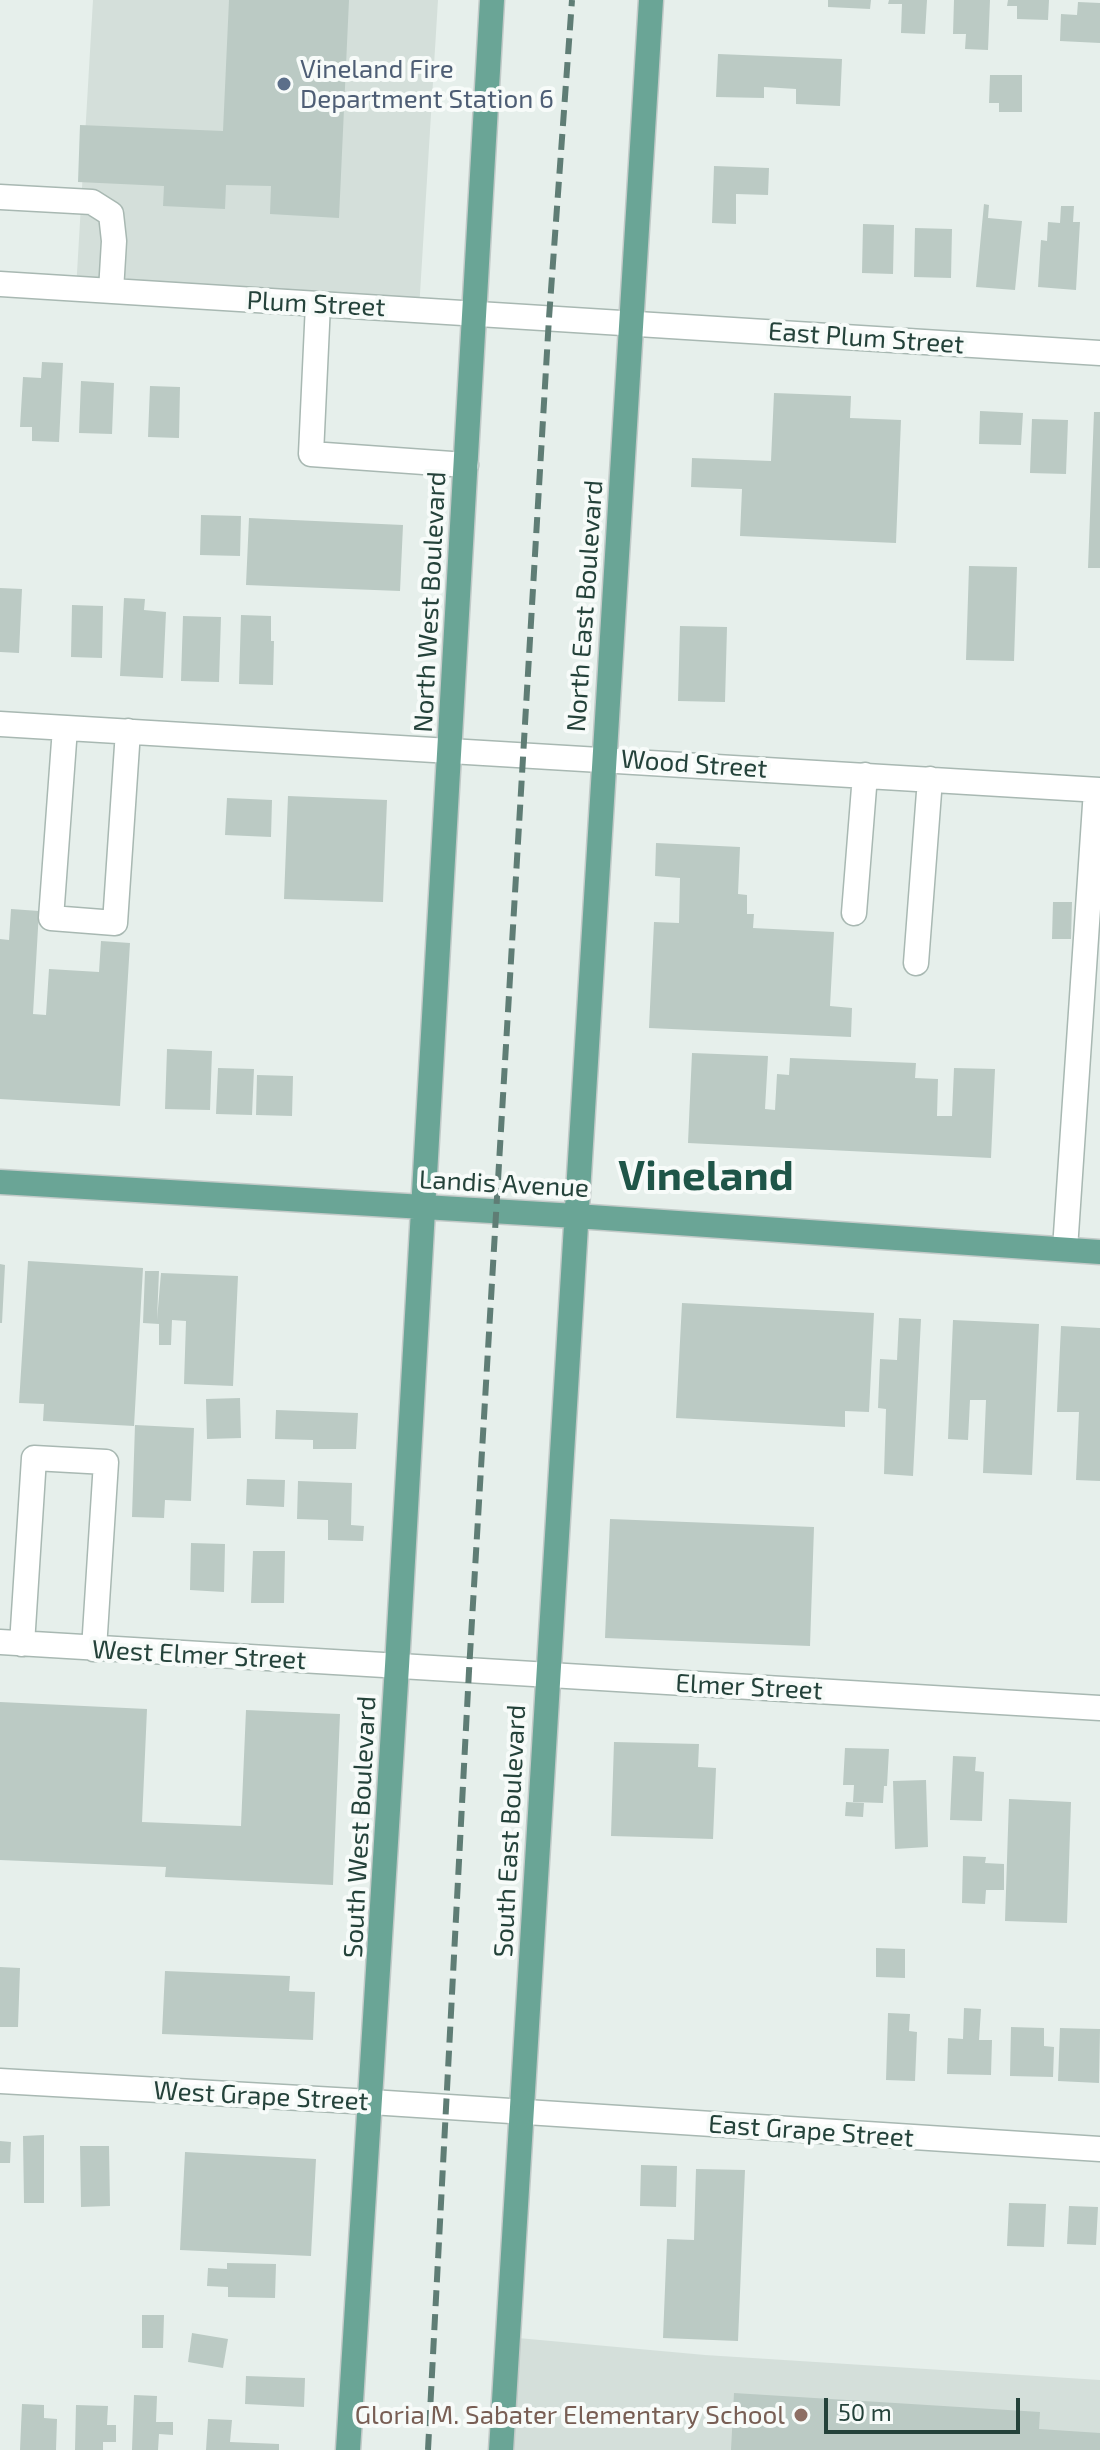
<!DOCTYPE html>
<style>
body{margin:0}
#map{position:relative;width:1100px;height:2450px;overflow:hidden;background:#e6efeb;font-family:"Exo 2",sans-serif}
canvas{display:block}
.scale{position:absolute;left:824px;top:2398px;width:196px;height:36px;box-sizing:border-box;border:4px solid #24423a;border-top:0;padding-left:10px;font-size:24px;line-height:28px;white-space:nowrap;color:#24423a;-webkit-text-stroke:6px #f7fbf9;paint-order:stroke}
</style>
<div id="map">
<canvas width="1100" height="2450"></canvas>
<div class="scale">50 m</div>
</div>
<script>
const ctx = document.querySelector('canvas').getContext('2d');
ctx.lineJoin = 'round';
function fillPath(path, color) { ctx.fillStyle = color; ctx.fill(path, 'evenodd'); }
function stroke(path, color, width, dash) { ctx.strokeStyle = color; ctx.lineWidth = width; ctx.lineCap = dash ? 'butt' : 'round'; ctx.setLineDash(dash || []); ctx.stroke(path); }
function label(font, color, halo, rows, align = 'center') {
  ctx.font = font + ' "Exo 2",sans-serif'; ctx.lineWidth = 8; ctx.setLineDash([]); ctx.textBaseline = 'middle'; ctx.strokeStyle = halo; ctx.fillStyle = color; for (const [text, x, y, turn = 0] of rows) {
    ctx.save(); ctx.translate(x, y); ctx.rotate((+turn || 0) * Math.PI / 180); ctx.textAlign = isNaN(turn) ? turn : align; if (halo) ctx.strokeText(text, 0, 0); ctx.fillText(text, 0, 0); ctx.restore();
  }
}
fillPath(new Path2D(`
 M93,0H438L419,310L76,290Z
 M507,2337L705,2355L1100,2380V2450H501Z`), '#d4dfda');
fillPath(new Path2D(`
 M229,0H349L339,218L270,214L271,186L226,185L225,209L163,206L164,186L78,182L80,125L223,131Z
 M828,0H871L870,9L828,7Z
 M889,0H927L925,34L901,33L902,4H888Z
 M954,0H990L988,50L965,49L966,34H953Z
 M1008,0H1049L1048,20L1017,19V6H1007Z
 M1078,2L1100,3V43L1060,41L1061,14L1077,15Z
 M718,54L842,59L840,106L796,104V89L764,87V98L716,97Z
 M990,75H1022V112H999V103H989Z
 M714,166L769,168L768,195L736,194V224L712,223Z
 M984,204L989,205L988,218L1022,221L1015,290L976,287Z
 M1061,206H1074L1073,222H1080L1076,290L1038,287L1041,240L1047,241L1048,222L1060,223Z
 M863,224L894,225L893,274L862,273Z
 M915,228L952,229L951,278L914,277Z
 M42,362L63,363L59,442L32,441V427H20L23,377L41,378Z
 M81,381L114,383L112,434L79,433Z
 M150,386L180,387L179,438L148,437Z
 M774,393L851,396L850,418L901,420L896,543L740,536L742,489L691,487L692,458L771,461Z
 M980,411L1023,413L1021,445L979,444Z
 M1094,412H1100V568H1088Z
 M1032,419L1068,420L1066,474L1030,473Z
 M201,515L241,516L240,556L200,555Z
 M249,518L403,525L400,591L246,585Z
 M969,566L1017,567L1014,661L966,660Z
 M0,588L22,589L19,653L0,652Z
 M124,598L145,599L144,610L166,612L163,678L120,676Z
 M72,605L103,606L102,658L71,657Z
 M241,615L271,616V641H274L273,685L239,684Z
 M183,616L221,617L219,682L181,681Z
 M680,626L727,627L725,702L678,701Z
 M288,796L387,800L383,902L284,899Z
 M227,798L272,800L271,837L225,835Z
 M656,843L740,847L738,894L747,895V914H754L753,928L834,932L830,1006L852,1008L851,1037L649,1028L654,922L679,923L680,878L655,876Z
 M1053,902H1072L1071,939H1052Z
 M11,909L39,911L33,1014L46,1015L49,969L99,972L101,941L130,943L120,1106L0,1099V939L9,940Z
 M167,1049L212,1051L210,1110L165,1109Z
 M692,1053L768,1056L765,1109L775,1110L777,1074L789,1075L790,1058L916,1063L915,1078L938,1079L937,1116H952L954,1068L995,1069L991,1158L688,1143Z
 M218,1068L254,1069L252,1115L216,1114Z
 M257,1075L293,1076L292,1116L256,1115Z
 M28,1261L143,1268L134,1426L43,1421L44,1404L19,1403Z
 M0,1264L5,1265L2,1323H0Z
 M145,1271H159L157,1320L161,1273L238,1276L233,1386L184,1384L186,1321L172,1320L171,1345H159V1324L143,1323Z
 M682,1303L874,1313L869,1412L845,1411V1427L676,1418Z
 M899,1318L921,1319L913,1476L884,1474L886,1409L878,1408L880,1359L897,1360Z
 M953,1320L1039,1324L1032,1475L983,1473L986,1400H970L968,1440L948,1439Z
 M1061,1326L1100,1328V1481L1076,1480L1079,1412H1057Z
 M240,1398L241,1438L207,1439L206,1399Z
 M276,1410L358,1413L356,1449H313V1440L275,1439Z
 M135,1425L194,1428L191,1501L165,1500L164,1518L132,1517Z
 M247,1479L285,1480L284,1507L246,1505Z
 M298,1481L352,1483L351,1525L364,1526L363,1541L328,1540V1520L297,1519Z
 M610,1519L814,1527L810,1646L605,1638Z
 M191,1543L225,1544L224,1592L190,1590Z
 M253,1551H285L284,1603H251Z
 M0,1702L147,1709L142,1822L241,1826L246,1710L340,1714L333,1885L165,1877L166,1867L0,1860Z
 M614,1742L699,1744L698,1767L716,1768L713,1839L611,1836Z
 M845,1748L889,1749L887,1786H884L883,1803L853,1802L854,1785H843Z
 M953,1756L976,1757L975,1771L984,1772L982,1821L950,1820Z
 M926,1780L928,1847L895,1849L893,1781Z
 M1009,1799L1071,1802L1067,1923L1005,1921Z
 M846,1802L864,1803L863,1817L845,1816Z
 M963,1856L986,1857L985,1863L1004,1864V1890H986L985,1904L962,1903Z
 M876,1948L905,1949V1978L876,1977Z
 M0,1967L20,1968L18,2027H0Z
 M165,1971L290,1976L289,1991L315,1992L313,2040L162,2034Z
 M964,2008L981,2009L979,2040H992L991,2075L947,2074L948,2038L963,2039Z
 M888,2013L910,2014L909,2031L917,2032L915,2081L886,2080Z
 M1011,2027L1044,2028V2046L1054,2047L1053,2077L1010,2076Z
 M1060,2028L1100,2029L1099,2083L1058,2081Z
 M44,2135V2203H24L23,2136Z
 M0,2141L11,2142L10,2163H0Z
 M80,2146H109L110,2206L81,2207Z
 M185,2152L316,2159L311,2256L180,2250Z
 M641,2165L677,2166L676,2207L640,2206Z
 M696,2169L745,2170L738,2341L663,2338L667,2239L694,2240Z
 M1009,2203L1046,2204L1044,2247L1007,2246Z
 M1069,2206L1098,2207L1096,2245L1067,2244Z
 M227,2263L276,2264L275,2298L228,2297V2287L207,2286L208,2268L227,2269Z
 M142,2315H164L163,2348H142Z
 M192,2333L228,2339L223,2368L188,2362Z
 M246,2376L305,2378L304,2407L245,2404Z
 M734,2393L1040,2412L1039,2429L1100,2433V2450H731Z
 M134,2395L157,2396L156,2422H173V2435L159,2434L158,2450H132Z
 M22,2404L44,2405V2418L57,2419L56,2450H20Z
 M76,2405L108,2406L107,2425H116V2442H103V2450H75Z
 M208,2419L232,2420L230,2442L279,2444V2450H206Z`), '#bbcac4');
const minor = new Path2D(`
 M0,197L92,202L111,214L114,241L111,291
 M0,284L1100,353
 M318,304L311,454L466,465
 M0,724L1100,790
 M65,728L51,918L115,923L128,731
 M854,913L865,775
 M916,963L930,779
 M1065,1249L1096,790
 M0,1642L1100,1708
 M22,1644L34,1458L106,1462L94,1649
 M0,2081L371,2102L1100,2149`);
const major = new Path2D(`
 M0,1182L576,1216L1100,1252
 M348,2450L397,1666L492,0
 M501,2450L651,0`);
stroke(minor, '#a8b8b2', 27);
stroke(major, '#c2cac8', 27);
stroke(minor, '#fff', 24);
stroke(major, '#6aa596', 24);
stroke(new Path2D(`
 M428,2450L469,1671L549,318L572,0`), '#5f7d75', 6, [16, 8]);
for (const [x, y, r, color] of [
 [284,84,8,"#5c6f8a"],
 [801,2415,8,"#8d6e63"]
]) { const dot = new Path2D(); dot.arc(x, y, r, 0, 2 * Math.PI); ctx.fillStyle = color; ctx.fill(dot); stroke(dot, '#f7fbf9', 3); }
label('26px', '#4e5e75', '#f7fbf9', [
 ["Vineland Fire",300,69],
 ["Department Station 6",300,99]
], 'left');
label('26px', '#24423a', '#f7fbf9', [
 ["Plum Street",316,304,3],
 ["East Plum Street",866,338,4],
 ["North West Boulevard",430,602,-87],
 ["North East Boulevard",585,606,-86],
 ["Wood Street",694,764,4],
 ["Landis Avenue",504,1184,3],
 ["West Elmer Street",199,1655,3],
 ["Elmer Street",749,1687,3],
 ["South West Boulevard",360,1827,-87],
 ["South East Boulevard",510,1831,-87],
 ["West Grape Street",261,2096,3],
 ["East Grape Street",811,2131,4]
]);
label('26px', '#785e54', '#f7fbf9', [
 ["Gloria M. Sabater Elementary School",785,2415]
], 'right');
label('bold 42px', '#1f5548', '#f7fbf9', [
 ["Vineland",706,1176]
]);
</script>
